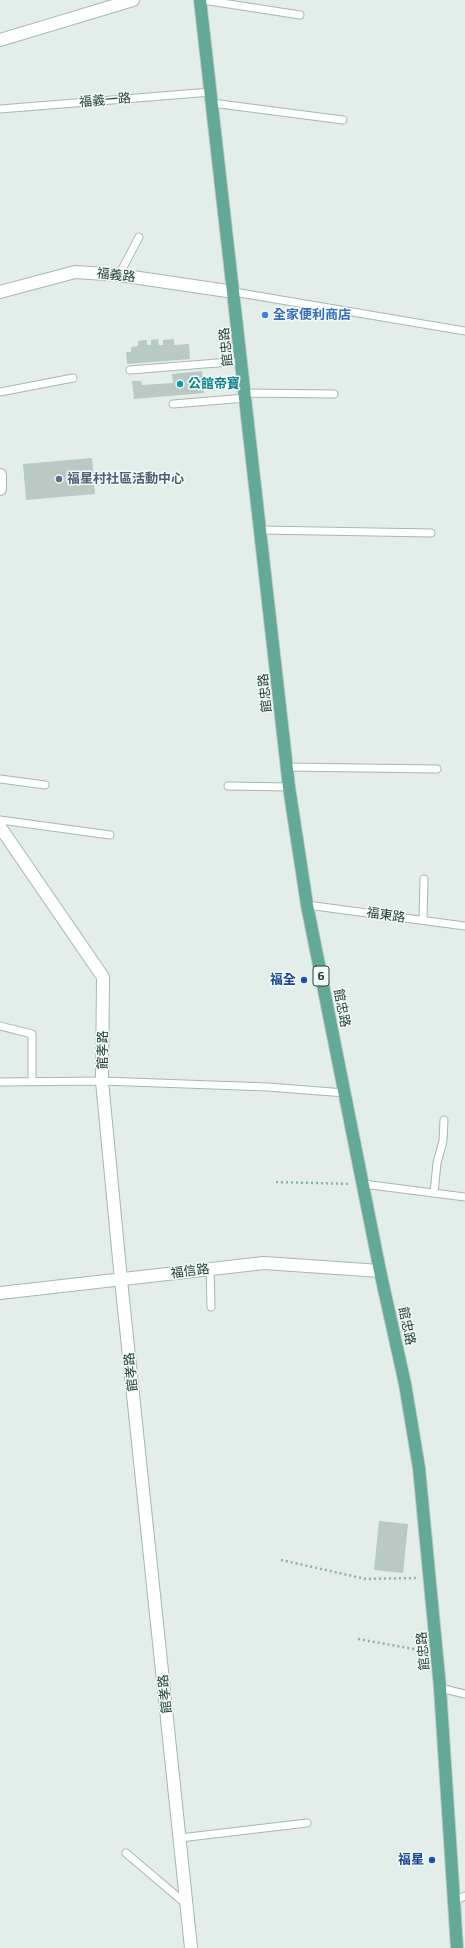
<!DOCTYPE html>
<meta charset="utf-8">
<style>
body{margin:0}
canvas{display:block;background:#e3eeea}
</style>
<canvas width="465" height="1948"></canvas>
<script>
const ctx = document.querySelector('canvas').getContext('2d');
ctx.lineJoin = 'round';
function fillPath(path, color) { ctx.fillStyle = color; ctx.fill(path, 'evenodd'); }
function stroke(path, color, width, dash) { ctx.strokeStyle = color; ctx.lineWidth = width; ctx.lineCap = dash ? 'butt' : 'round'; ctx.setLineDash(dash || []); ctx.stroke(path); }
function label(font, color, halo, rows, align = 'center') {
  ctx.font = font + ' "Exo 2","Noto Sans TC",sans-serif'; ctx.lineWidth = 3; ctx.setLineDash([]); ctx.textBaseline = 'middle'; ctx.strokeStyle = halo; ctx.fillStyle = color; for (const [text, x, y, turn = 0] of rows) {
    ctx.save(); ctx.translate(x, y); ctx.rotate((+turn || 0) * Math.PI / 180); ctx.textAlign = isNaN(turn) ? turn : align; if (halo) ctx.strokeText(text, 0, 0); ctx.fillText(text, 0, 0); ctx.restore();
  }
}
fillPath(new Path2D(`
 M158,339L159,345H163V340L174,339V345L189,344L190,359L127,364L126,352H131V347L138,346V341L147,340V345H151V340Z
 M202,371L204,393L134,399L132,381H141L142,385L173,383L172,374Z
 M92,458L95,494L26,500L23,464Z
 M379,1521L408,1524L403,1573L374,1570Z`), '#b8cac3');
const service = new Path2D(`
 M203,0L300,15
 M212,103L343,120
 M0,109L211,92
 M119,275L139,237
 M234,292L465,331
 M130,370L242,361
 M0,392L73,378
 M245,393L334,394
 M173,404L246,398
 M261,530L431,533
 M287,767L437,769
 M0,779L45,785
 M228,786L289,787
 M0,820L110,835
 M307,905L465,926
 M423,920L424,879
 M0,1026L32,1034V1082
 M0,1082L102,1081L268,1087L345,1093
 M363,1184L465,1197
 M434,1193L437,1163L443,1141L444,1120
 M210,1269L211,1307
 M440,1688L465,1694
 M180,1838L307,1823
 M126,1853L186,1904
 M454,1901L465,1896`);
const minor = new Path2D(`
 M0,292L75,272L119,275L234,292
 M0,475V489
 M0,827L103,977L102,1081L121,1280L191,1948
 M0,1293L264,1263L380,1271`);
const secondary = new Path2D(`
 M0,40L133,0`);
const primary = new Path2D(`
 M200,0L289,787L307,905L380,1271L405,1384L419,1468L440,1688L457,1948`);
stroke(service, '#a5b7b2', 9);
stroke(minor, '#a5b7b2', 14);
stroke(secondary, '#a0bcb2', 14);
stroke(primary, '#c1cac8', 14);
stroke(new Path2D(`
 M276,1182L351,1184
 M281,1560L366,1579L418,1578
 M358,1639L425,1651`), '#80b6a6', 2.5, [2, 3]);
stroke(service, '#fff', 7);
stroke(minor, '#fff', 12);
stroke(secondary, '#fff', 12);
stroke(primary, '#63a998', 12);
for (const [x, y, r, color] of [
 [265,315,4,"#3f7fe0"],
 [180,384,4,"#0f9aa8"],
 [59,479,4,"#5c6f8a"],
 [304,980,4,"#1a4fb4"],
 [432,1860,4,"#1a4fb4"]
]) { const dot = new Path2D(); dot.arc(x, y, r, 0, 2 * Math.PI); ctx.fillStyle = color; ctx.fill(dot); stroke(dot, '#f4faf7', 1.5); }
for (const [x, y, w] of [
 [321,976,16]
]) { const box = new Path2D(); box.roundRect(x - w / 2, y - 10, w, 20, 3); ctx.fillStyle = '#f4faf7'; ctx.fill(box); stroke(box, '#20423a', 1); }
label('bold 12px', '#20423a', null, [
 ["6",321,976]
]);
label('13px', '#20423a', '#f4faf7', [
 ["福義一路",105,100,-5],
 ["福義路",116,275,6],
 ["館忠路",226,347,-96],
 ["館忠路",265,693,-96],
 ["福東路",386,915,8],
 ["館忠路",342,1008,79],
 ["館孝路",103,1050,-90],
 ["福信路",190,1271,-7],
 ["館忠路",407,1326,78],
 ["館孝路",131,1372,-96],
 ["館忠路",423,1651,-95],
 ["館孝路",165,1694,-96]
]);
label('bold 13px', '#366cbe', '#f4faf7', [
 ["全家便利商店",273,315]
], 'left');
label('bold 13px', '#0d838f', '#f4faf7', [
 ["公館帝寶",188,384]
], 'left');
label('bold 13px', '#4e5e75', '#f4faf7', [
 ["福星村社區活動中心",67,479]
], 'left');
label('bold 13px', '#164399', '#f4faf7', [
 ["福全",296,980],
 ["福星",424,1860]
], 'right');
</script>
